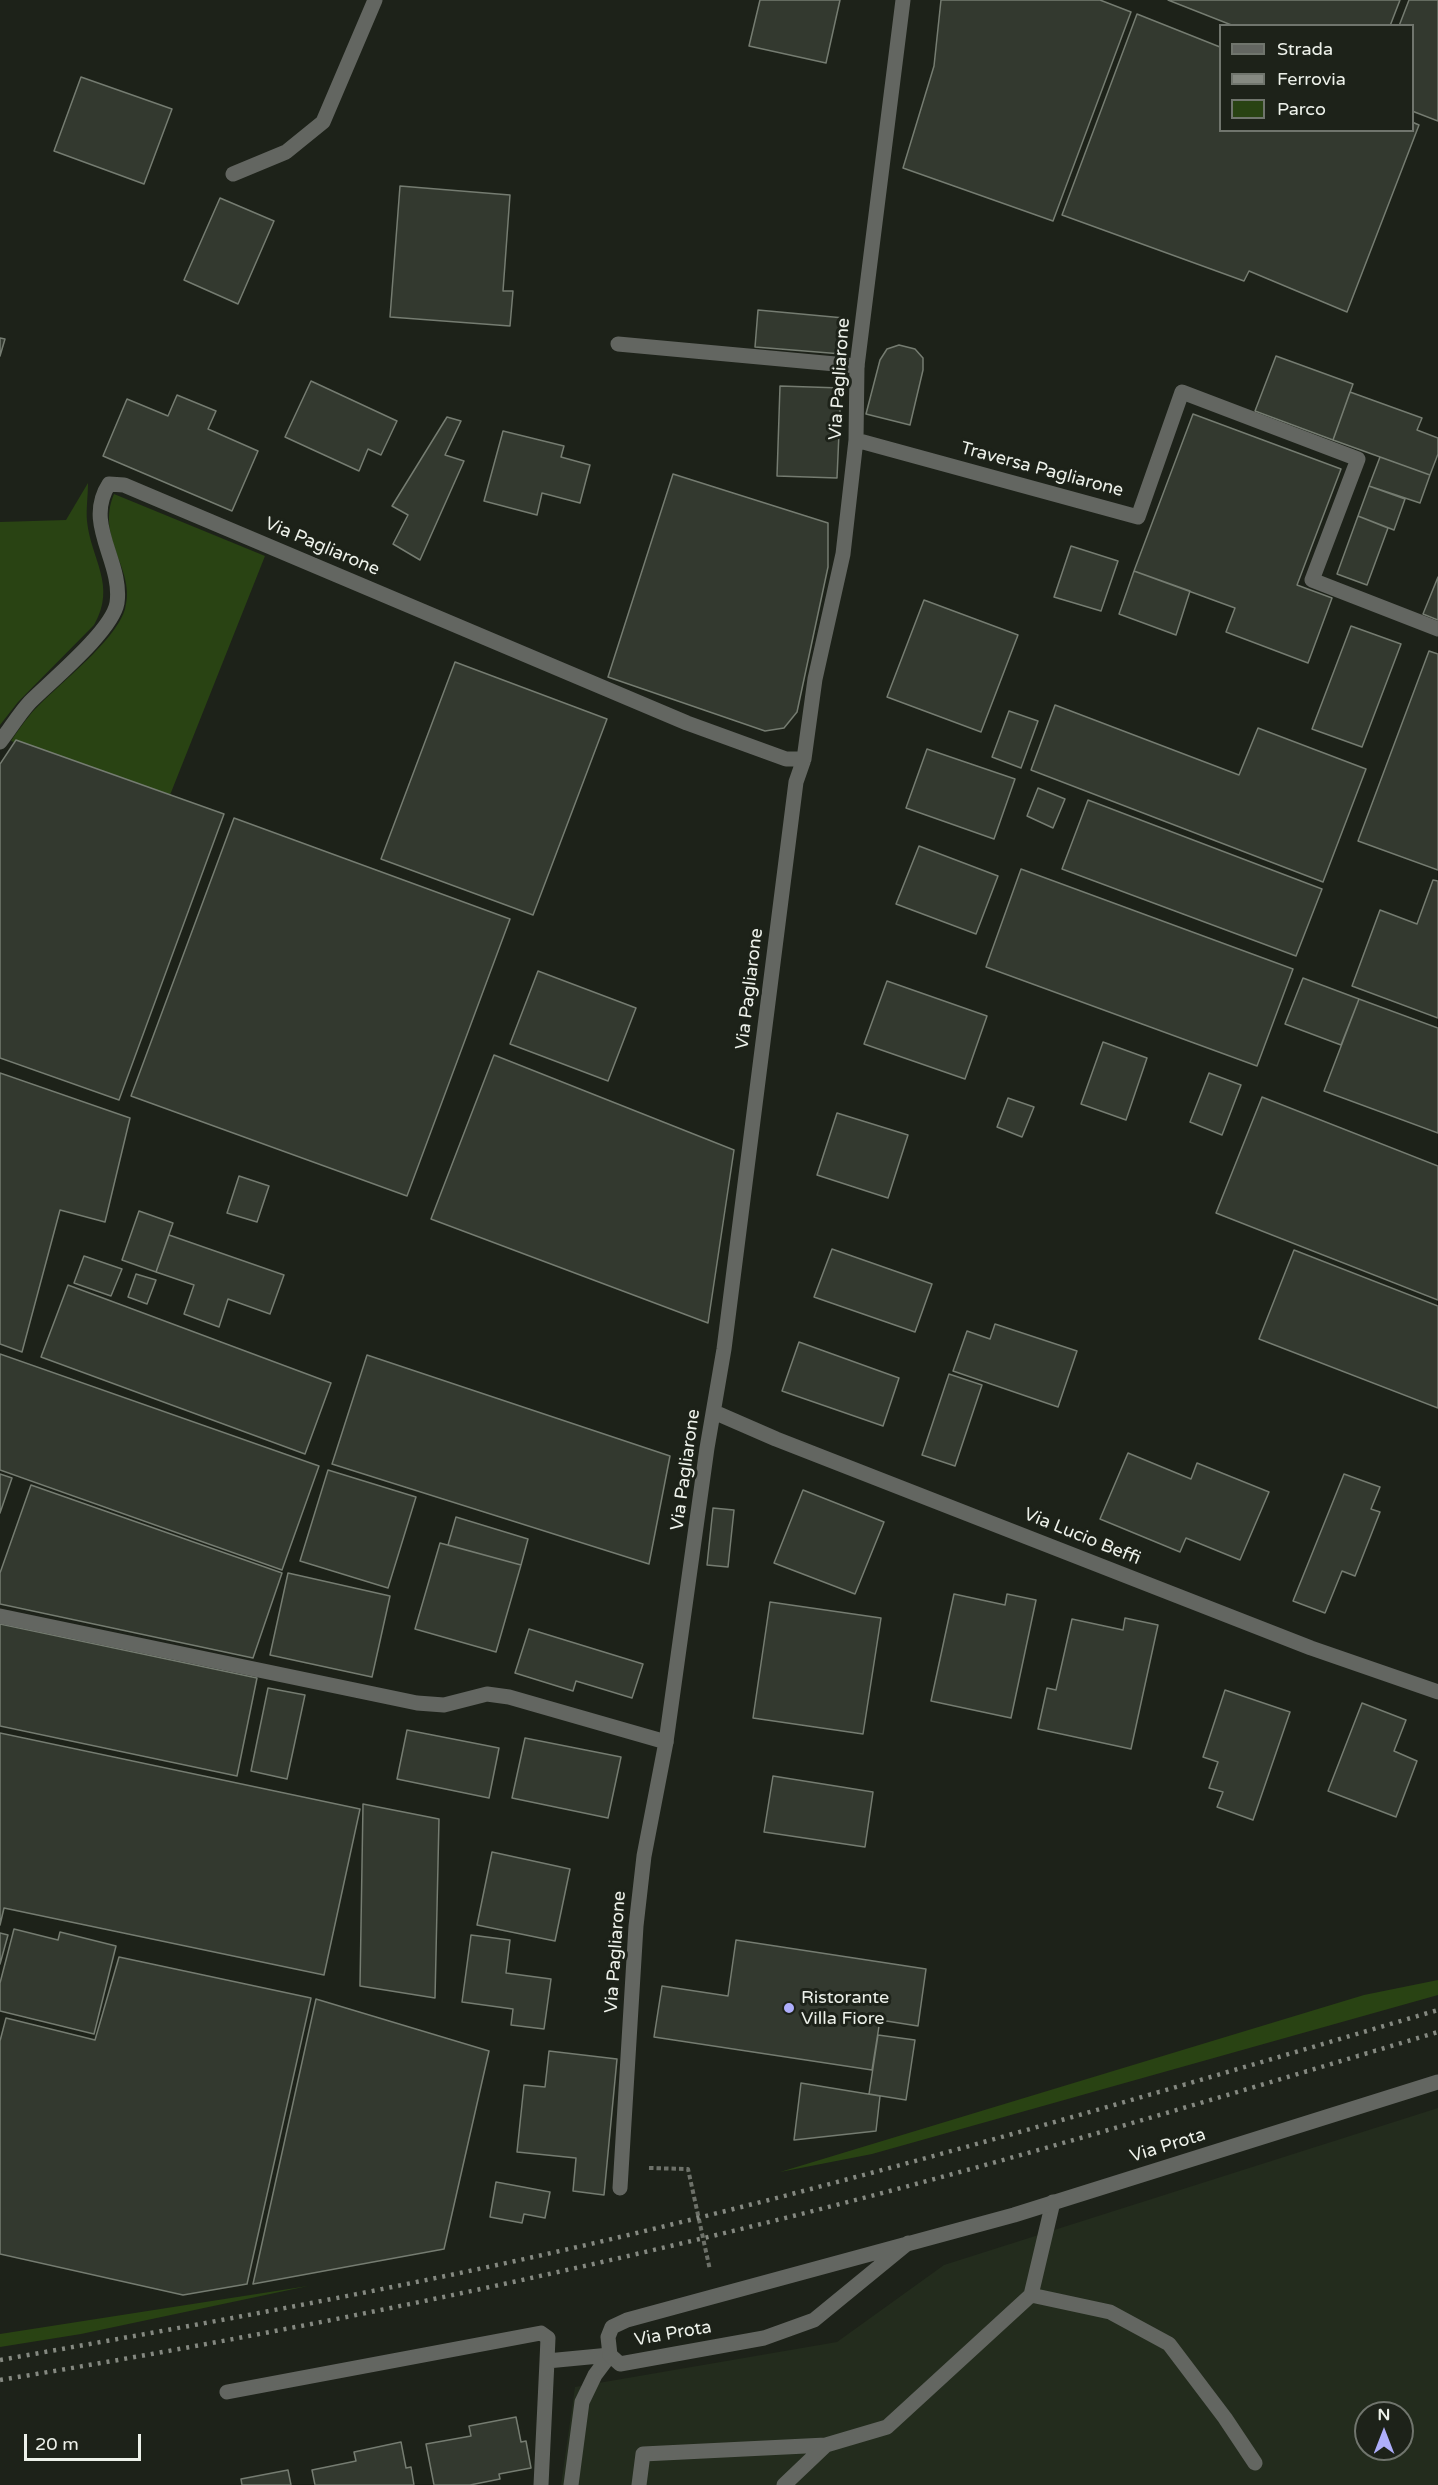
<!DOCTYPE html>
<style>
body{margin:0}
#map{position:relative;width:1438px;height:2485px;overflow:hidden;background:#1d2219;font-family:"Varela Round",sans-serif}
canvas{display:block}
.legend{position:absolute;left:1219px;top:24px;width:195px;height:108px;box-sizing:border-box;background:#1d2219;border:2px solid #70756d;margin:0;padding:8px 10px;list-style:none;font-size:18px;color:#edf1ea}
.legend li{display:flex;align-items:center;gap:12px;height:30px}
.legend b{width:30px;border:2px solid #70756d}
.north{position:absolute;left:1354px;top:2401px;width:60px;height:60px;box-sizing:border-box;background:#1d2219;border:2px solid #70756d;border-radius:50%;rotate:0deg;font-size:16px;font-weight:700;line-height:24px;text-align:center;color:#edf1ea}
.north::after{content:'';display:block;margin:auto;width:21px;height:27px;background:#aeaefb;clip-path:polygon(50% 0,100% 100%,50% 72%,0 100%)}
.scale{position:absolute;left:24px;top:2434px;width:117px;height:27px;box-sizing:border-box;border:3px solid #edf1ea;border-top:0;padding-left:8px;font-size:18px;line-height:21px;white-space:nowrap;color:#edf1ea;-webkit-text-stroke:4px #1d2219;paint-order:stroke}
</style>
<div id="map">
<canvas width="1438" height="2485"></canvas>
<ul class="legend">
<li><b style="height:8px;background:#636661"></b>Strada</li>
<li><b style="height:8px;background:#858981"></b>Ferrovia</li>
<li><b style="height:16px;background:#294313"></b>Parco</li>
</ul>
<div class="north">N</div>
<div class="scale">20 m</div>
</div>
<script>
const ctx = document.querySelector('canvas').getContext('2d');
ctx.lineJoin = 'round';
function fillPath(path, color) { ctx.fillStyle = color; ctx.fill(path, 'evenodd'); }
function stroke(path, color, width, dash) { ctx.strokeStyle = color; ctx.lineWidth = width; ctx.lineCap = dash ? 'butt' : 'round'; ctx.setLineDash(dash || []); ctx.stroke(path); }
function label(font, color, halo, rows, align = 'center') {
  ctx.font = font + ' "Varela Round",sans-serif'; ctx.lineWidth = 6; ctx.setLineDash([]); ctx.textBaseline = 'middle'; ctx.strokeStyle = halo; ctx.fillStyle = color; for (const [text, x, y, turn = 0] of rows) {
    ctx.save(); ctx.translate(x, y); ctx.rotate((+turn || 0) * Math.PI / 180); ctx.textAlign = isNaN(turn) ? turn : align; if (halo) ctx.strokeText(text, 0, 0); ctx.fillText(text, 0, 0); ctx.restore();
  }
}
fillPath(new Path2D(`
 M1438,2108V2485H561L575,2387L837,2342L944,2265ZM1366,2413H1402V2449H1366Z`), '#232c1d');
fillPath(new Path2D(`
 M88,483C88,496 86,509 87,521C91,560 117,585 94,625L18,702L0,725V522L66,520Z
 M114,494L265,556L170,795L11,741C17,732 23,723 30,715C54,687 115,643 125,609C137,570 95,539 114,494Z
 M1438,1980V1995L872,2154L780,2172L1364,1995Z
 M308,2286L81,2334L0,2347V2334Z`), '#294313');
const building = new Path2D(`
 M760,0H840L826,63L749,46Z
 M941,0H1100L1131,12L1053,221L903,168L934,66Z
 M1168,0H1400L1390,26H1234Z
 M1409,0H1438V121L1412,111V26H1399Z
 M1137,14L1220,47V130H1412V122L1419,125L1347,312L1249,271L1244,281L1062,215Z
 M81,77L172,109L144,184L54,151Z
 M400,186L510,195L503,291H513L510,326L390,317Z
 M220,198L274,221L238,304L184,280Z
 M758,310L844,318L842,354L755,347Z
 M0,338L5,339L0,356Z
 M899,345L915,349L923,358V370L910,425L866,414L880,360L887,349Z
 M1276,356L1353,384L1333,440L1255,411Z
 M311,381L397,421L381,455L368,449L359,471L285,437Z
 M780,386L841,388L837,478L777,476Z
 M1350,392L1422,418L1417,430L1438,438V454L1430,475L1333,440Z
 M177,395L216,411L208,429L258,451L232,511L103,456L127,399L168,416Z
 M1193,414L1341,469L1297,585L1332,598L1308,663L1226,632L1235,608L1134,571Z
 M447,417L461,421L445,455L464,461L420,560L393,544L408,515L392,506Z
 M503,431L564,446L561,457L590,465L580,503L542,493L537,515L484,501Z
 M1380,457L1430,475L1420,503L1369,486Z
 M673,474L828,523V567L797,712L784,728L765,731L608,677Z
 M1369,486L1405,499L1394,530L1358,516Z
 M1358,516L1388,528L1367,585L1337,574Z
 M1071,546L1118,561L1101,611L1054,597Z
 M1134,571L1190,591L1176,635L1119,614Z
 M1438,577V620L1423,614Z
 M924,600L1018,635L981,732L887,697Z
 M1351,626L1401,644L1362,747L1312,729Z
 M1429,651L1438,654V870L1358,841Z
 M455,662L607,719L533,915L381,859Z
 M1055,705L1239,775L1258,728L1366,769L1323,882L1031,770Z
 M1009,711L1038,721L1021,768L992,757Z
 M16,740L224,814L119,1100L0,1058V764Z
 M927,749L1015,779L994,839L906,808Z
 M1038,788L1065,799L1053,828L1027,816Z
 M1088,800L1322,889L1296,956L1062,869Z
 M234,818L510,919L407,1196L131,1096Z
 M919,846L998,876L976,934L896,904Z
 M1021,869L1293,969L1257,1066L986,967Z
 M1433,880L1438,881V1018L1352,986L1380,910L1417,924Z
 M538,971L636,1008L608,1081L510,1044Z
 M1303,978L1359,999L1341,1045L1285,1024Z
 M887,981L987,1016L965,1079L864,1044Z
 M1359,999L1438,1028V1133L1324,1091Z
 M1103,1042L1147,1058L1126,1120L1081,1104Z
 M494,1055L734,1150L708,1323L431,1219Z
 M0,1073L130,1118L105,1222L60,1210L22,1352L0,1344Z
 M1209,1073L1241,1085L1222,1135L1190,1122Z
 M1262,1097L1438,1166V1300L1216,1213Z
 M1008,1098L1034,1107L1022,1137L997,1127Z
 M837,1113L908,1135L888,1198L817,1175Z
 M239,1176L269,1186L257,1222L227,1213Z
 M139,1211L173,1223L156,1272L122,1260Z
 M169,1235L284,1275L270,1314L228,1299L219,1327L184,1314L194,1285L156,1272Z
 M832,1249L932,1284L915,1332L814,1297Z
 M1294,1250L1438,1306V1408L1259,1339Z
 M84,1256L122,1269L111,1296L74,1283Z
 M136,1274L156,1280L147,1304L128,1297Z
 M68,1285L331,1383L305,1454L41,1357Z
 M995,1324L1077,1351L1058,1407L953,1371L967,1331L990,1339Z
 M799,1342L899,1378L883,1426L782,1391Z
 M0,1354L319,1466L282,1570L0,1470Z
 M367,1355L670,1456L649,1564L332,1464Z
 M949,1374L982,1385L955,1466L922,1455Z
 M1128,1453L1191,1479L1197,1463L1269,1492L1240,1560L1186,1538L1180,1552L1100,1519Z
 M328,1470L416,1497L388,1588L300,1561Z
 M0,1474L12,1478L0,1513Z
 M1344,1474L1380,1487L1371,1509L1380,1512L1355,1576L1342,1571L1325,1613L1293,1601Z
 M31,1485L282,1573L253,1658L0,1604V1573Z
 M803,1490L884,1522L855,1594L774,1563Z
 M713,1508L734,1510L728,1567L707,1565Z
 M456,1517L528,1539L521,1565L448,1545Z
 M440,1543L521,1565L496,1652L415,1629Z
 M288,1573L390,1596L372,1677L270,1655Z
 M954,1594L1005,1605L1007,1594L1036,1600L1011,1718L931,1701Z
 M770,1602L881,1618L863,1734L753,1718Z
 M1125,1618L1158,1625L1131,1749L1038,1729L1047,1688L1056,1690L1072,1619L1123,1630Z
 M0,1624L257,1678L237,1776L0,1726Z
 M529,1629L643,1664L632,1698L576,1681L573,1691L515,1673Z
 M268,1688L305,1695L287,1779L251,1771Z
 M1225,1690L1290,1712L1253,1820L1217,1807L1223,1792L1209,1788L1218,1762L1203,1757Z
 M1362,1703L1406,1720L1394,1751L1417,1761L1396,1817L1328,1791Z
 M407,1730L499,1748L489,1798L397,1779Z
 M0,1733L360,1809L324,1975L4,1908L0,1925Z
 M525,1738L621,1757L608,1818L512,1798Z
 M773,1776L873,1792L865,1847L764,1832Z
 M363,1804L439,1819L435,1998L360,1986Z
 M492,1852L570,1869L555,1941L477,1925Z
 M14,1929L58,1940L60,1932L116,1946L94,2034L0,2011V1983Z
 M0,1933L8,1935L0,1964Z
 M471,1935L510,1940L506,1973L551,1979L544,2029L511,2025L513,2009L462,2002Z
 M736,1940L926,1969L918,2026L880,2020L872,2070L654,2037L662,1986L728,1996Z
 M119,1957L311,1998L247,2284L183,2295L0,2254V2041L6,2018L95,2040Z
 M316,1999L489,2051L444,2249L253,2284Z
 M878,2035L915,2040L906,2100L869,2094Z
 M549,2051L617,2059L604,2195L573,2191L576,2158L517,2152L524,2085L545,2087Z
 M801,2083L880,2096L876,2131L794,2140Z
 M496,2182L550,2192L545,2218L524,2214L522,2223L490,2217Z
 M516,2417L521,2442L526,2441L531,2468L499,2474L500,2479L470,2485H434L426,2444L471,2436L469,2426Z
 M401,2442L406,2468L411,2467L414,2485H315L312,2470L356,2461L354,2452Z
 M288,2470L291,2485H242L241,2479Z`);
fillPath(building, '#33392f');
stroke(building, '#757c71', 1.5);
stroke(new Path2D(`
 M649,2168L688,2169L710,2270`), '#6d7169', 4, [4.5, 3]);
stroke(new Path2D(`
 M233,174L286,152L323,122L375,0
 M618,344L857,366
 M0,1616L417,1703L444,1705L487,1694L509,1697L666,1742
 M1031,2295L1110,2312L1169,2344L1225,2418L1255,2463
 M227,2392L541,2333L548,2338L547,2361
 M541,2485L547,2361L610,2355
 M571,2485L582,2402L595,2375L610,2355
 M639,2485L643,2454L826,2445L887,2427L1031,2295L1053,2202
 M784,2485L826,2445`), '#636661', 15);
stroke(new Path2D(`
 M856,440L1138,517L1182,392L1358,459L1312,580L1438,629
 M0,742C10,729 19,714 30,702C52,680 112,631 117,603C123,561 83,524 109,484L124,485L687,723L786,759H804
 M714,1412L776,1439L1311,1648L1438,1692
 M620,2188L636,1926L644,1856L666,1742L707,1448L724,1349L796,782L804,759L815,679L843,554L856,440L857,366L903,0
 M908,2243L814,2320L764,2338L620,2364L610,2355L608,2337L612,2327L627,2320L1014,2215L1438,2082`), '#636661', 15);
stroke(new Path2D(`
 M0,2360C208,2323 415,2286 620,2237C896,2171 1167,2090 1438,2010
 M0,2380C269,2336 536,2281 801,2214C1015,2160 1227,2095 1438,2032`), '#858981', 4.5, [3, 6]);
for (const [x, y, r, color] of [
 [789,2008,6,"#aeaefb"]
]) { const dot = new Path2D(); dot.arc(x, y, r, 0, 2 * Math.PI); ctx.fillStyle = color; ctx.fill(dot); stroke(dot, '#1d2219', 2); }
label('18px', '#edf1ea', '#1d2219', [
 ["Via Pagliarone",840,379,-86],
 ["Traversa Pagliarone",1042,470,15],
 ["Via Pagliarone",322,547,23],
 ["Via Pagliarone",750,989,-83],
 ["Via Pagliarone",686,1470,-82],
 ["Via Lucio Beffi",1082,1537,22],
 ["Via Pagliarone",616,1952,-86],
 ["Via Prota",1168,2146,-17],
 ["Via Prota",673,2334,-10]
]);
label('18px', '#edf1ea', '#1d2219', [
 ["Ristorante",801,1998],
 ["Villa Fiore",801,2019]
], 'left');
</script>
